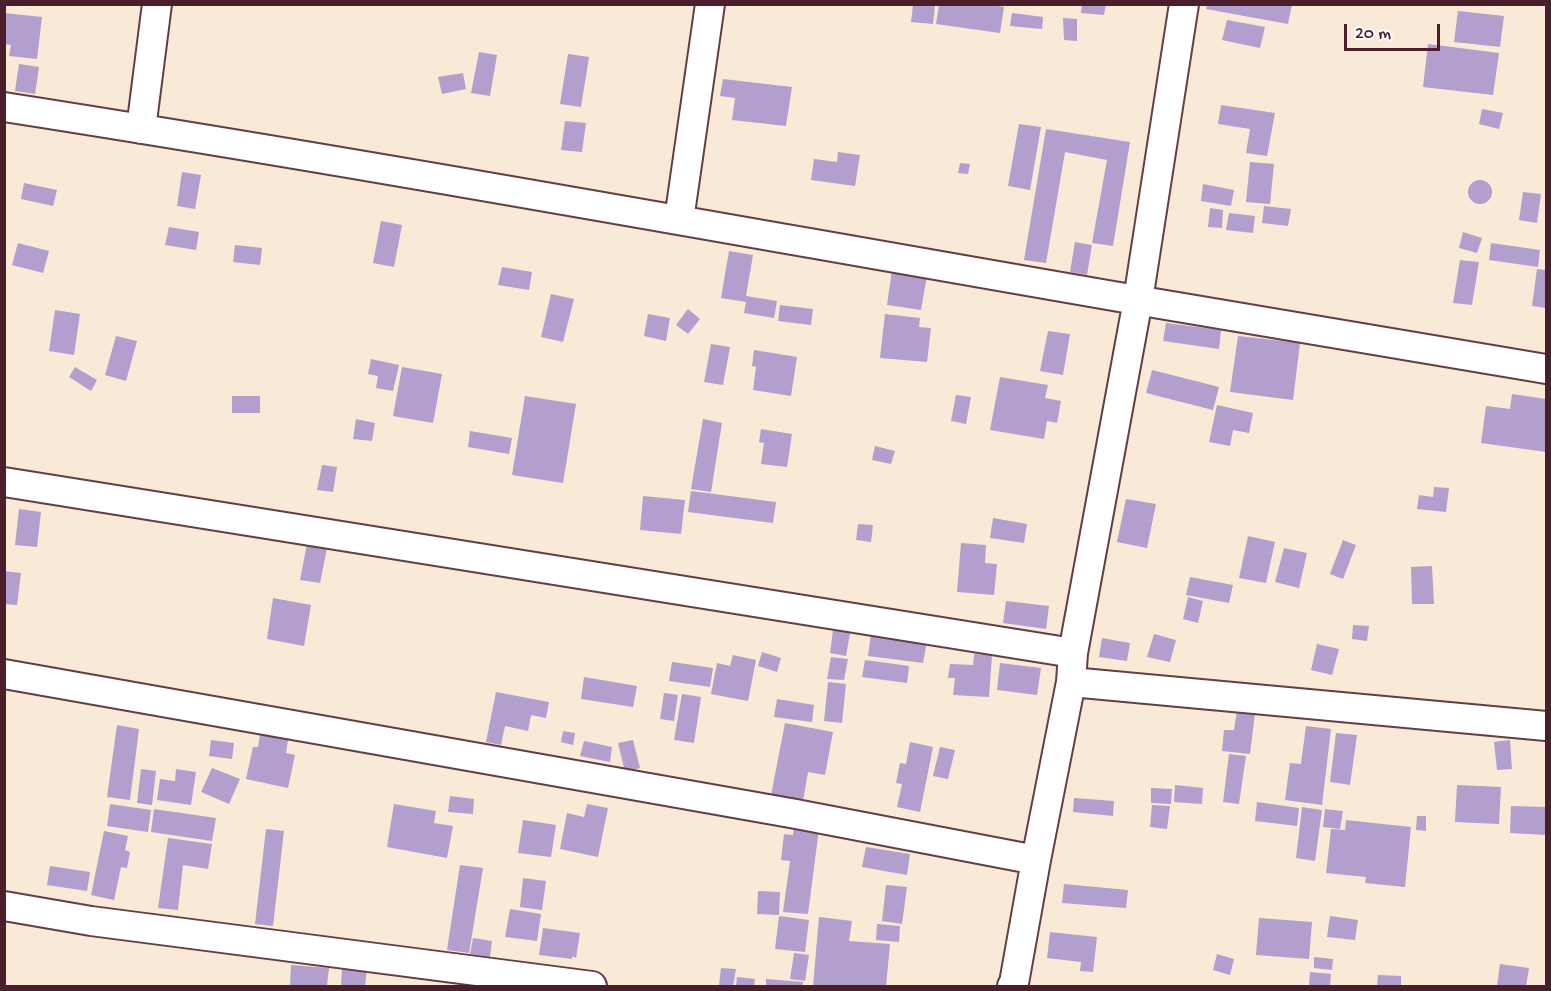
<!DOCTYPE html>
<style>
body{margin:0}
#map{position:relative;width:1551px;height:991px;overflow:hidden;background:#f9e9d7;font-family:"Gochi Hand",sans-serif}
canvas{display:block}
.frame{position:absolute;inset:0;border:6px solid #4a1f2b;pointer-events:none}
.scale{position:absolute;left:1344px;top:24px;width:96px;height:27px;box-sizing:border-box;border:3px solid #4a1f2b;border-top:0;padding-left:8px;font-size:18px;line-height:21px;white-space:nowrap;color:#4a1f2b;-webkit-text-stroke:4px #fff;paint-order:stroke}
</style>
<div id="map">
<canvas width="1551" height="991"></canvas>
<div class="frame"></div>
<div class="scale">20 m</div>
</div>
<script>
const ctx = document.querySelector('canvas').getContext('2d');
ctx.lineJoin = 'round';
function fillPath(path, color) { ctx.fillStyle = color; ctx.fill(path, 'evenodd'); }
function stroke(path, color, width, dash) { ctx.strokeStyle = color; ctx.lineWidth = width; ctx.lineCap = dash ? 'butt' : 'round'; ctx.setLineDash(dash || []); ctx.stroke(path); }
fillPath(new Path2D(`
 M939,4H985L1004,7L1000,33L936,24Z
 M1082,4H1106L1104,15L1081,13Z
 M913,5H935L933,24L911,22Z
 M1207,5H1292L1288,24L1206,9Z
 M1458,11L1504,16L1500,47L1454,42Z
 M4,13L42,17L37,59L9,56L11,45L4,44Z
 M1012,13L1043,17L1042,29L1010,26Z
 M1063,18L1077,19V41L1064,40Z
 M1227,20L1265,27L1260,48L1222,40Z
 M1428,44L1499,53L1493,95L1423,87Z
 M479,52L497,55L490,96L471,93Z
 M568,54L589,57L581,107L560,104Z
 M19,64L39,67L35,94L15,91Z
 M463,73L466,89L442,94L438,77Z
 M723,79L792,87L786,126L732,120L735,98L720,96Z
 M1221,105L1275,113L1267,156L1246,153L1250,129L1218,124Z
 M1482,109L1503,113L1499,129L1479,124Z
 M565,121L586,123L582,152L561,150Z
 M1019,124L1041,127L1030,190L1008,186Z
 M1046,129L1130,142L1113,246L1092,243L1107,160L1065,152L1046,263L1024,260Z
 M838,152L860,155L855,186L811,180L814,159L837,162Z
 M1250,162L1274,164L1270,204L1246,202Z
 M960,163L970,164L968,174L958,173Z
 M182,172L201,175L195,209L177,206Z
 M1468 192a12 12 0 1 1 24 0a12 12 0 1 1-24 0Z
 M24,183L57,190L53,206L21,199Z
 M1203,184L1234,190L1231,206L1201,201Z
 M1523,192L1541,194L1537,223L1519,220Z
 M1264,206L1291,209L1288,226L1262,223Z
 M1210,208L1223,210L1222,228L1208,227Z
 M1229,213L1255,216L1253,233L1226,230Z
 M381,221L402,225L394,267L373,263Z
 M169,227L199,232L196,250L165,245Z
 M1463,232L1482,238L1477,253L1459,248Z
 M1075,242L1092,245L1087,275L1070,272Z
 M18,243L49,251L43,273L12,265Z
 M1491,243L1540,250L1538,267L1489,260Z
 M235,245L262,248L260,265L233,262Z
 M729,251L753,255L746,296L777,301L774,318L744,313L746,302L721,298Z
 M1460,260L1479,262L1472,305L1453,303Z
 M502,267L532,272L529,290L498,285Z
 M1537,269L1546,270V308L1532,306Z
 M892,270L927,276L921,310L887,305Z
 M551,294L574,299L563,342L541,337Z
 M780,305L813,309L811,325L778,321Z
 M688,309L700,319L688,334L676,325Z
 M55,310L80,314L74,355L49,351Z
 M648,314L670,318L666,341L644,336Z
 M885,314L920,318L919,327L931,328L927,362L880,358Z
 M1166,323L1221,330L1219,349L1163,341Z
 M1048,331L1070,334L1063,375L1040,371Z
 M116,336L137,341L126,381L105,375Z
 M1238,336L1300,343L1293,400L1230,392Z
 M711,344L730,347L723,385L704,382Z
 M754,350L797,357L791,396L753,390L756,367L752,366Z
 M371,359L399,365L393,391L376,388L378,376L368,374Z
 M75,367L97,380L91,391L69,377Z
 M402,367L442,374L433,423L393,416Z
 M1152,370L1219,387L1213,410L1146,393Z
 M1000,377L1048,385L1045,398L1061,401L1057,423L1047,421L1044,439L990,430Z
 M1512,394L1546,399V452L1481,443L1486,406L1510,409Z
 M956,395L971,397L966,424L951,421Z
 M232,396H260V413H232Z
 M525,396L576,404L563,483L512,475Z
 M1217,405L1253,413L1249,433L1233,430L1230,446L1209,442Z
 M356,419L375,423L372,441L353,439Z
 M703,419L722,423L711,492L691,489Z
 M761,429L792,434L787,467L761,464L764,443L759,442Z
 M470,431L512,438L509,454L468,447Z
 M875,446L895,451L891,464L872,460Z
 M322,465L337,467L333,492L317,490Z
 M1434,487L1449,488L1446,512L1417,509L1419,495L1433,497Z
 M691,491L776,502L773,523L688,512Z
 M643,496L685,500L681,534L640,530Z
 M1126,499L1156,504L1147,548L1117,542Z
 M19,509L41,512L37,547L15,545Z
 M993,518L1027,524L1024,543L990,538Z
 M858,524L873,525L871,542L856,540Z
 M1248,536L1275,542L1266,583L1239,578Z
 M1343,540L1356,545L1343,579L1330,574Z
 M961,543L986,545L985,563L997,564L994,595L957,592Z
 M307,544L327,548L320,583L300,580Z
 M1284,548L1307,553L1299,588L1275,582Z
 M1432,566L1434,604H1412L1411,567Z
 M4,571L21,573L17,605L4,604Z
 M1190,577L1233,585L1229,603L1186,595Z
 M1188,597L1203,601L1198,623L1183,619Z
 M273,598L311,605L304,646L267,639Z
 M1006,601L1049,606L1046,629L1003,623Z
 M1353,625L1369,626L1367,641L1352,639Z
 M833,630L850,633L846,656L830,653Z
 M871,634L927,641L923,663L868,656Z
 M1154,634L1176,640L1170,662L1147,657Z
 M1102,638L1130,643L1127,661L1099,657Z
 M1317,644L1339,649L1332,675L1311,670Z
 M762,652L781,658L777,672L758,666Z
 M974,654L992,655L989,697L953,695L955,678H948L950,664L973,665Z
 M733,655L756,660L748,701L711,694L717,663L730,666Z
 M831,657L848,659L844,680L827,679Z
 M865,660L909,666L907,683L862,677Z
 M672,662L713,668L710,687L669,681Z
 M1000,663L1041,668L1037,695L997,690Z
 M584,677L637,686L633,707L581,699Z
 M828,682L846,684L842,723L824,721Z
 M496,692L549,702L546,718L531,715L528,731L505,726L501,745L486,742Z
 M664,693L678,695L674,721L660,719Z
 M682,694L701,697L694,743L674,740Z
 M777,699L814,705L812,722L774,717Z
 M1237,710L1255,713L1250,754L1222,751L1224,730H1234Z
 M785,723L833,732L825,775L808,772L803,801L771,795Z
 M117,725L139,729L130,800L107,797Z
 M1306,726L1331,729L1322,805L1285,800L1290,763L1301,764Z
 M563,731L575,733L573,745L561,742Z
 M1336,733L1357,735L1350,785L1330,782Z
 M260,734L288,740L286,753L295,755L288,788L246,779L253,747H258Z
 M211,740L234,743L232,759L209,756Z
 M633,740L640,768L625,772L618,743Z
 M1510,740L1512,769L1497,770L1494,742Z
 M584,741L612,747L610,762L580,756Z
 M910,742L933,747L920,812L897,807L902,784L896,783L900,763L906,764Z
 M940,747L955,750L948,779L933,776Z
 M1229,754L1246,756L1239,804L1223,802Z
 M212,768L240,779L229,804L201,792Z
 M141,769L156,771L152,805L137,803Z
 M176,769L196,772L191,805L157,800L160,779L175,781Z
 M1175,785L1203,788L1202,804L1174,802Z
 M1457,785L1501,787L1499,824L1455,822Z
 M1151,788L1172,789L1171,804L1151,803Z
 M450,796L474,799L473,814L448,812Z
 M1074,798L1114,801L1113,816L1073,812Z
 M1257,802L1299,808L1297,826L1255,821Z
 M110,804L151,810L148,832L107,826Z
 M394,804L436,811L434,823L453,826L447,858L387,847Z
 M587,804L608,808L598,857L560,849L567,813L584,817Z
 M1152,805L1170,806L1167,829L1150,827Z
 M1511,806L1546,807V835L1510,833Z
 M1302,807L1322,810L1315,861L1296,858Z
 M154,809L216,818L212,841L151,832Z
 M1325,809L1343,811L1340,829L1323,827Z
 M1417,816H1426V831L1416,830Z
 M523,820L556,825L551,857L518,853Z
 M1346,820L1411,827L1405,887L1365,883L1366,877L1326,873L1331,829L1345,830Z
 M794,826L819,829L808,914L783,912L790,861L781,860L784,834L793,835Z
 M266,829L284,831L273,926L255,924Z
 M104,831L128,836L125,850L130,852L127,868L121,867L114,900L91,895Z
 M168,838L212,844L208,869L183,865L178,910L158,908Z
 M866,847L910,854L907,875L862,867Z
 M460,865L483,868L469,953L447,950Z
 M50,866L90,872L87,891L47,885Z
 M523,878L546,881L542,910L520,907Z
 M1064,884L1128,890L1126,908L1062,903Z
 M886,885L907,887L902,924L882,921Z
 M758,891L780,892L779,915L757,914Z
 M510,909L541,914L537,941L505,937Z
 M779,916L809,920L805,952L775,949Z
 M1330,916L1358,920L1355,940L1327,937Z
 M819,917L852,921L849,941L890,944L886,986H813Z
 M1259,918L1312,922L1309,959L1256,955Z
 M877,924L900,926L899,942L876,940Z
 M543,928L580,933L576,958L572,956V959L539,955Z
 M1050,932L1097,937L1093,972L1080,971L1081,962L1047,958Z
 M473,938L492,941L490,957L470,954Z
 M794,953L809,955L805,981L790,979Z
 M1217,954L1234,959L1230,975L1213,970Z
 M1314,957L1333,959L1332,970L1314,968Z
 M1500,964L1529,968L1526,986H1497Z
 M291,965L329,968L327,986H290Z
 M342,967L367,968L365,986H341Z
 M721,968L736,969L733,986H719Z
 M1310,972L1331,974L1330,986H1309Z
 M1378,975L1401,976V986H1377Z
 M737,977L755,979L754,986H736Z
 M766,979L803,982L802,986H766Z`), '#b29fce');
const street = new Path2D(`
 M4,107C382,166 759,235 1136,300C1273,324 1410,346 1546,369
 M141,129L157,4
 M679,220L710,4
 M4,482L1073,653
 M4,674L796,814L1036,860
 M1071,682L1546,726
 M4,906L91,921L592,986
 M1012,986L1014,983L1036,860L1071,682L1073,653L1138,300L1184,4`);
stroke(street, '#643d45', 32);
stroke(street, '#fff', 28);
</script>
